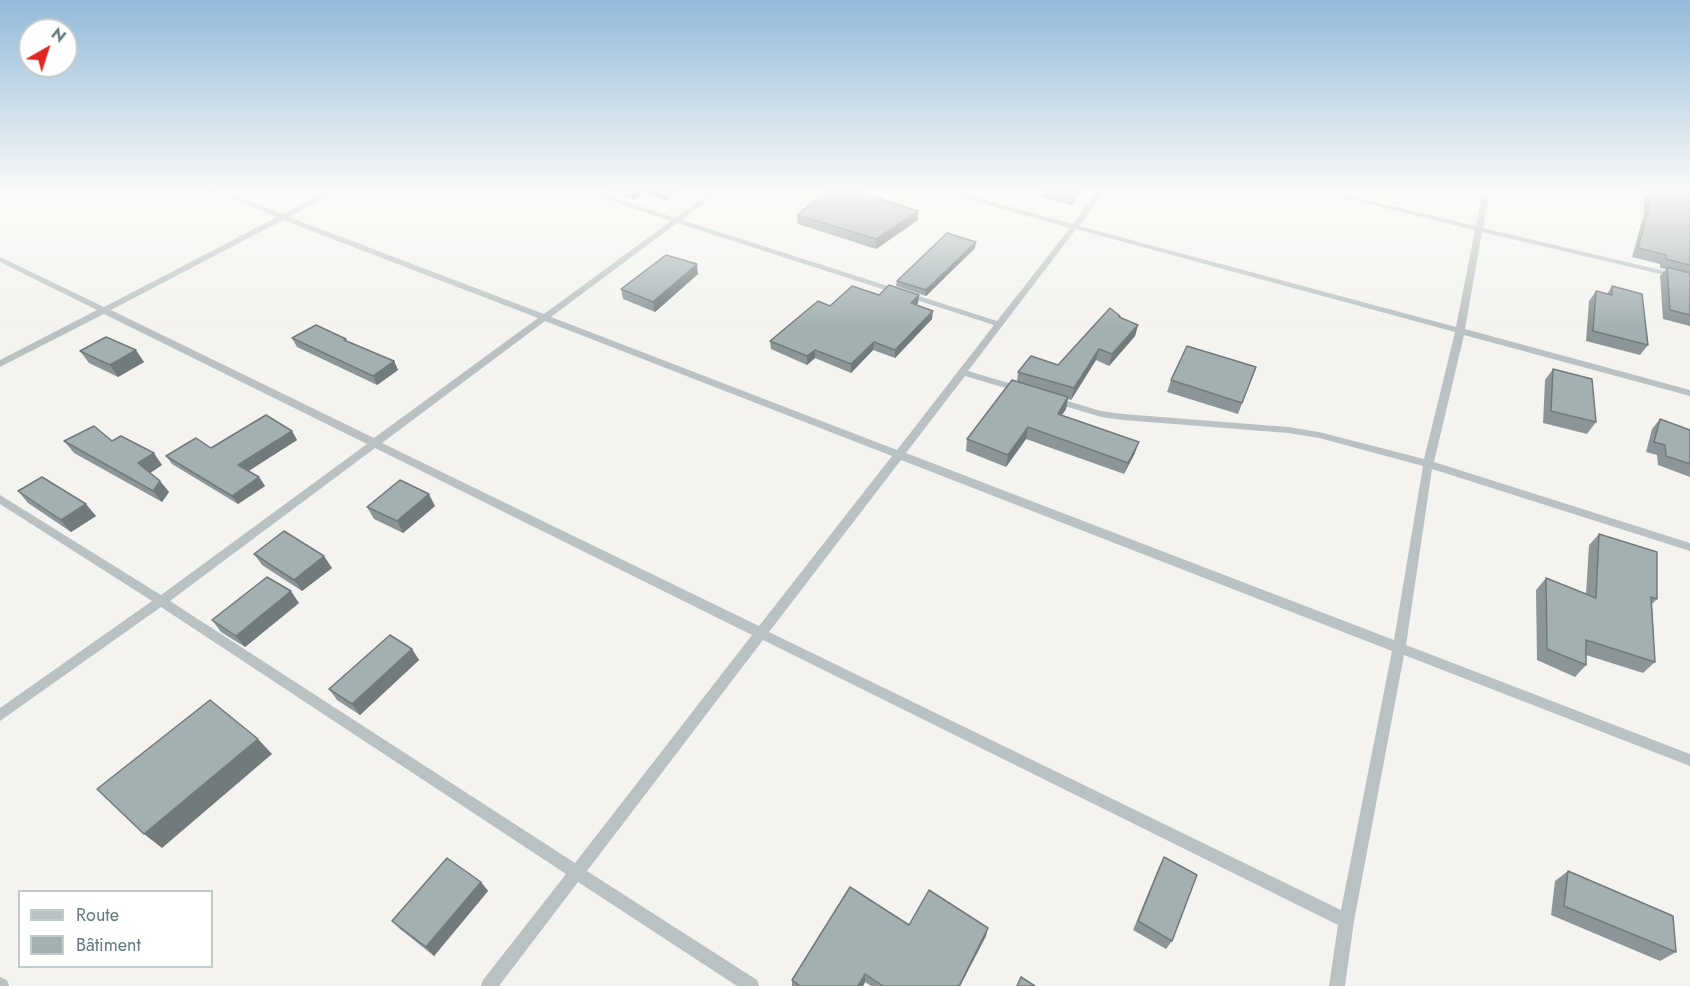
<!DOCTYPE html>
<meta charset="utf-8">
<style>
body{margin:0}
#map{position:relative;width:1690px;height:986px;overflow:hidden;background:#f4f3f0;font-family:Jost,sans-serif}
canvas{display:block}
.legend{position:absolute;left:18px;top:890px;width:195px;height:78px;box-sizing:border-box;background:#fff;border:2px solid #c1cacd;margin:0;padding:8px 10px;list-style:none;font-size:18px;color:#637a81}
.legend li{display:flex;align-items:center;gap:12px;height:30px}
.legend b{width:30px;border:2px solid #c1cacd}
.north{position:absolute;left:18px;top:18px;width:60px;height:60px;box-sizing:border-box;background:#fff;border:2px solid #c1cacd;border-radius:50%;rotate:39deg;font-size:16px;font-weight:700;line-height:24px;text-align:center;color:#637a81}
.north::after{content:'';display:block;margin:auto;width:21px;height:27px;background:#e12522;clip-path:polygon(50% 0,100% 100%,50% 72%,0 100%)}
</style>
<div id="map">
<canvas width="1690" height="986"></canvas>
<ul class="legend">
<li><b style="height:8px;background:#bac1c3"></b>Route</li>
<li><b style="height:16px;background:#a3afb1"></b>Bâtiment</li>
</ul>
<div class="north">N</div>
</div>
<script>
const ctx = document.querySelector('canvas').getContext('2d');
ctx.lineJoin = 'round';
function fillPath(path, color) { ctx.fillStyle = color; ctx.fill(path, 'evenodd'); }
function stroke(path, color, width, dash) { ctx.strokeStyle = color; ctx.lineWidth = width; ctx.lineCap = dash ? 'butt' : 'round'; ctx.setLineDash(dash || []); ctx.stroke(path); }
fillPath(new Path2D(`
 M213,191H223L283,214L327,191H336L289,217L544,314L671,221L582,191H593L675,218L711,191H719L682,220L997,321L1070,228L940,191H952L1073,224L1098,191H1105L1079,226L1456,327L1475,230L1315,191H1328L1476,226L1482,191H1490L1483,228L1690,277V281L1482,232L1465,329L1690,390V396L1464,335L1434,462L1690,543V551L1432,469L1406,645L1690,754V766L1404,655L1354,921L1345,986H1329L1338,925L763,640L587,871L757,980L759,986H737L578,882L499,986H481L483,980L566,874L161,607L0,721V708L152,601L0,504V495L161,595L367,444L104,314L0,367V360L97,310L0,262V257L104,307L277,217ZM283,220L538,318L374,438L111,310ZM677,223L994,325L897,450L551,317ZM1076,229L1455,332L1424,459L1319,432L1288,427L1123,414L1101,411L1054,397L1049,400L1051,402L1101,417L1123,420L1288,433L1319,438L1423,466L1394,640L906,453L965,376L1019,392L1022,391L1024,389L1022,387L968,371ZM545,321L892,456L759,626L382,443ZM375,448L752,635L575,863L170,601ZM901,460L1392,651L1341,910L769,632Z
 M0,977L7,980L9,986H0Z`), '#bac1c3');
fillPath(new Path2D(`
 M610,191H679L666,201L644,193L634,200Z
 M1042,191H1081L1071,205L1041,197Z
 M1645,191H1680L1682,194L1690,195V326L1663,319L1660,276L1666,269L1660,268V264L1632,257L1644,213V193Z
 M849,193L918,220L876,249L798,224L797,215Z
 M975,248L926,296L896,286L897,281Z
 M698,274L655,312L623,299L621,289Z
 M1612,286L1648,345L1640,355L1586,341L1589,301L1596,291L1607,294Z
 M879,295H919L918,303L917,305L932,319L895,358L873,350L851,373L815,358L807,365L771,349L770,341L830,306Z
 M1119,317L1138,325L1135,336L1109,366L1096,360L1071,400L1068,399L1066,409L1062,415L1135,453L1124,474L1026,439L1006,467L966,451L967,439L1017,382L1018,372L1058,365Z
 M292,338L348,342L394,361L398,370L377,385L297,347Z
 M80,351L144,362L118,377L89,363Z
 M1256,367L1238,414L1167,392L1171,380Z
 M1553,369L1596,422L1587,434L1543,423L1545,380Z
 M1660,419L1690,430V477L1658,465L1657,455L1646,452L1652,429Z
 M292,431L297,440L248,471L259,477L265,486L238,504L172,464L166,456L211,448Z
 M64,441H112L162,465L150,473L160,481L169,492L162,502L74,453Z
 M18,491L96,516L71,532L28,503Z
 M435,506L403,533L374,519L367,507Z
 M1599,534L1657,599L1652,604L1655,662L1643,673L1586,655V665L1575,677L1537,660L1536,590L1546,578L1586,594L1589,545Z
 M254,554L332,568L302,591L262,565Z
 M299,603L245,647L221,632L212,620Z
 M412,649L419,660L360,715L337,700L329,689Z
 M1164,857L1172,941L1166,949L1133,930L1159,867Z
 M1568,871L1676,952L1660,961L1551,915L1555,881Z
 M481,882L488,891L434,956L400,929L392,921Z
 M909,925L986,936L960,986H871L865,982L863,986H792V980Z`), '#8c9698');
fillPath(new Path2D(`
 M643,191L644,193L634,200L633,192Z
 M667,191H679L666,201L664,193Z
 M1076,191H1081L1071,205L1073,196Z
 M918,211V220L876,249V239Z
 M976,242L975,248L926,296V290Z
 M697,264L698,274L655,312L653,302Z
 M919,295L918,303L910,311L911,303Z
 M933,311L932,319L895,358V350Z
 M1138,325L1135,336L1109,366L1112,354Z
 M874,342L873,350L851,373V364Z
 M1099,349L1096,360L1071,400L1074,388Z
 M136,350L144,362L118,377L110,365Z
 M815,350V358L807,365V356Z
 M394,361L398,370L377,385L373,376Z
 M1068,397L1066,409L1055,425L1058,414Z
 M1028,427L1026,439L1006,467L1008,455Z
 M292,431L297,440L244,474L238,465Z
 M1139,442L1135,453L1124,474L1128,463Z
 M154,453L162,465L147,475L138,463Z
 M259,477L265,486L238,504L232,496Z
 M160,481L169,492L162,502L153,491Z
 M429,494L435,506L403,533L397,521Z
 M86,504L96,516L71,532L61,520Z
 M324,556L332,568L302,591L294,580Z
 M291,591L299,603L245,647L236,636Z
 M412,649L419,660L360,715L352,704Z
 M258,739L272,754L162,848L144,834Z
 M481,882L488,891L434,956L426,947Z
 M988,928L986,936L960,986H959Z
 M865,974V982L863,986H858Z`), '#727a7c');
const building = new Path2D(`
 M826,191H843L849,193L851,191H855L918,211L876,239L797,215Z
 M1055,191H1076L1073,196Z
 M1650,191H1680L1682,192V194L1690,195V265L1666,259V255L1638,248L1650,204Z
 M947,233L976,242L926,290L897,281Z
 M666,255L697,264L653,302L621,289Z
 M1667,267L1690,273V315L1670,310Z
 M889,285L919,295L911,303L933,311L895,350L874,342L851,364L815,350L807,356L770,341L818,301L830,306L852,286L879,295Z
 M1612,286L1642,294L1648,345L1593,331L1596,291L1612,295Z
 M1110,308L1120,316L1119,317L1138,325L1112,354L1099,349L1074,388L1018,372L1031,356L1058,365Z
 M316,325L346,339L344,340L394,361L373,376L292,338Z
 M106,337L136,350L110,365L80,351Z
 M1187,346L1256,367L1242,403L1171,380Z
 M1553,369L1592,379L1596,422L1551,411Z
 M1012,380L1068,397L1058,414L1139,442L1128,463L1028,427L1008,455L967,439Z
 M266,415L292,431L238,465L259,477L232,496L166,456L196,438L211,448Z
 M1660,419L1690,430V464L1666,456L1665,445L1654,442Z
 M94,426L112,441L121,436L154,453L138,463L160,481L153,491L64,441Z
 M42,477L86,504L61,520L18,491Z
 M400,480L429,494L397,521L367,507Z
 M284,531L324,556L294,580L254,554Z
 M1599,534L1657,552V599L1651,597L1655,662L1586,640V665L1547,649L1546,578L1596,598Z
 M267,577L291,591L236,636L212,620Z
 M390,635L412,649L352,704L329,689Z
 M210,700L258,739L144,834L97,789Z
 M1164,857L1197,875L1172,941L1138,921Z
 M447,858L481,882L426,947L392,921Z
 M1568,871L1673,916L1676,952L1564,906Z
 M850,887L909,925L929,890L988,928L959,986H883L865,974L858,986H800L792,980Z
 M1021,977L1035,986H1017Z`);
fillPath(building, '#a3afb1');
stroke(building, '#727a7c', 1.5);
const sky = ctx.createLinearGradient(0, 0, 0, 329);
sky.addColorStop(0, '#93bada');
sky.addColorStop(0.58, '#fafaf8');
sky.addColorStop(1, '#fafaf800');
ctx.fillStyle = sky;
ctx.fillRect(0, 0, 1690, 329);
</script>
